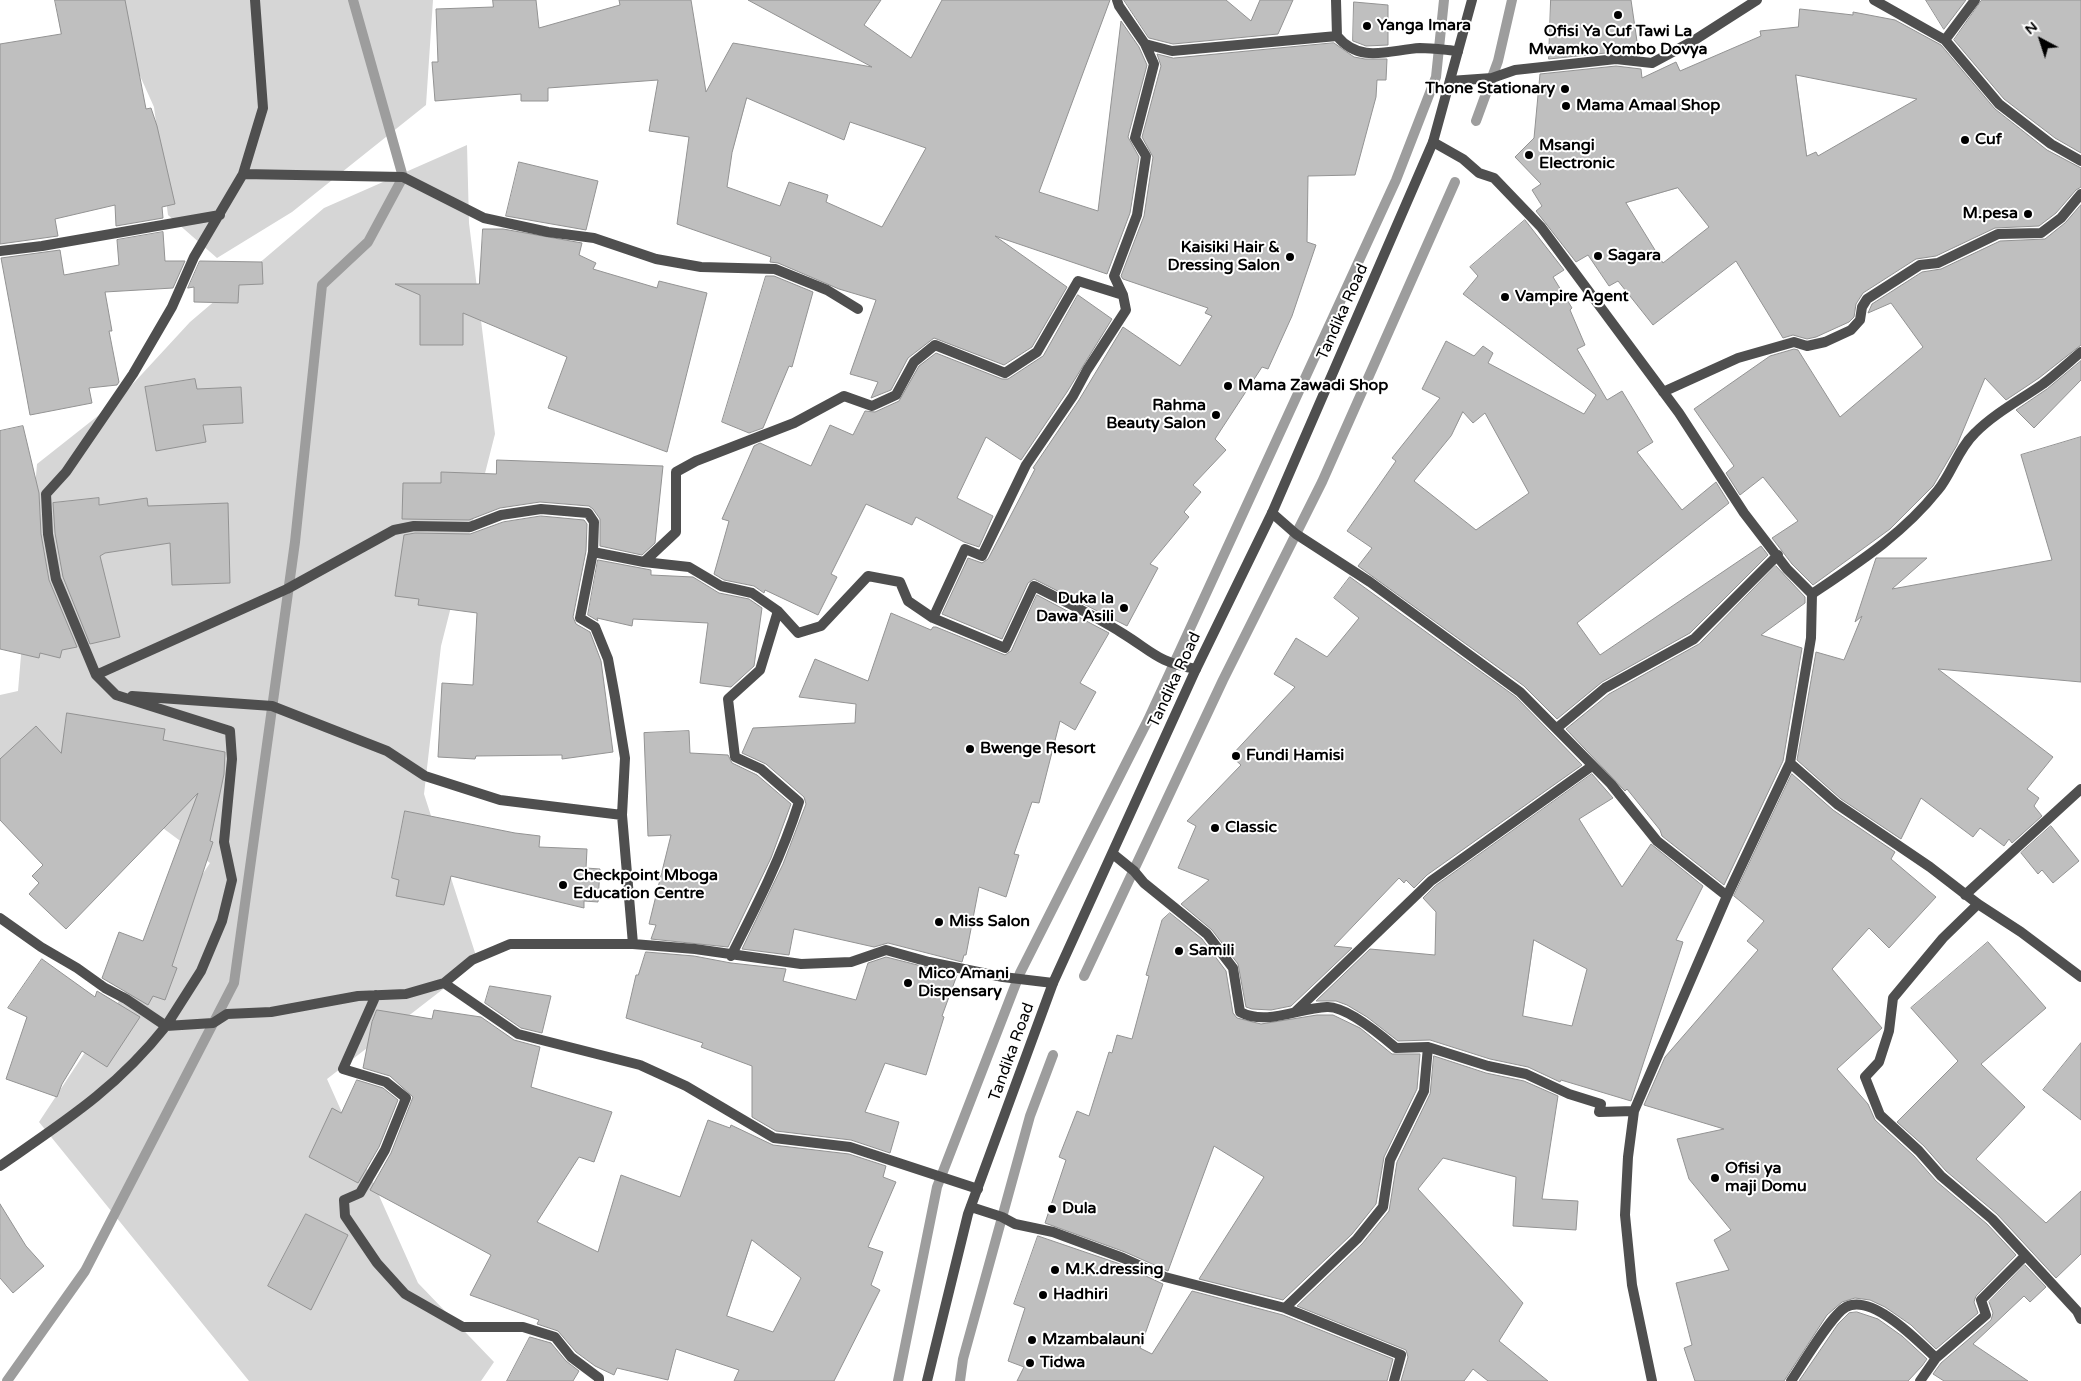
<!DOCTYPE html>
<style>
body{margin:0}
#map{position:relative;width:2081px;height:1381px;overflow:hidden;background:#fff;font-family:"Varela Round",sans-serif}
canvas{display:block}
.north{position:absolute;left:2016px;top:15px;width:50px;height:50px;-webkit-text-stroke:4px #fff;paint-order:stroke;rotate:320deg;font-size:14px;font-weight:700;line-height:20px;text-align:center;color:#000}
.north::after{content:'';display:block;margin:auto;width:18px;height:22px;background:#000;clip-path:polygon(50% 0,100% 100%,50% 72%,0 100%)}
</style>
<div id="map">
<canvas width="2081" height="1381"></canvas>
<div class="north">N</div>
</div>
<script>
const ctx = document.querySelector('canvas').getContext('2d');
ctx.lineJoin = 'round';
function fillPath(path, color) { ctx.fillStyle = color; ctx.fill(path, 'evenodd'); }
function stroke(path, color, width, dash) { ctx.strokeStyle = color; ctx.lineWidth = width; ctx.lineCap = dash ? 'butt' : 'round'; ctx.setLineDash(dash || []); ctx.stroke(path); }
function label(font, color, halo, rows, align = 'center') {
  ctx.font = font + ' "Varela Round",sans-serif'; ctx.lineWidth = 4; ctx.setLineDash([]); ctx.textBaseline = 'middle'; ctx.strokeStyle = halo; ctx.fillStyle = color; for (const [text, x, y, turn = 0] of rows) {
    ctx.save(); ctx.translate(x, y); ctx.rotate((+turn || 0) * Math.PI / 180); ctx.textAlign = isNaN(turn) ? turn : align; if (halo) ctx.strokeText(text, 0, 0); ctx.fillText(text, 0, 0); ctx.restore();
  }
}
fillPath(new Path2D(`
 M111,0H433L426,105L292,212L217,258L168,215L154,107L123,38Z
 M467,145L469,223L495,434L441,646L424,794L478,962L327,1079L418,1283L494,1362L481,1381H249L39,1122L210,863L94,777L0,797V695L18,691L37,464L118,400L190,322L324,208Z`), '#d6d6d6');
stroke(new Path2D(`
 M1476,121L1498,61L1512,0
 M1084,976L1223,680L1322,482L1455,182
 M7,1381L85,1271L234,983L295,542L322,285L368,242L403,177L353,0
 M898,1381L937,1187L1020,973L1148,720L1396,180L1436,77L1444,0
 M960,1381L963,1359L1030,1116L1053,1055`), '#9d9d9d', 10);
const building = new Path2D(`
 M55,0H125L146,109L151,108L157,126L175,204L162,207L163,218L116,226L115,205L55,219L58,236L0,244V44L61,34Z
 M493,0H536L539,28L620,5L619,0H691L706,92L733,43L872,67L748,0H881L864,25L911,58L942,0H1110L1039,192L1098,211L1121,21L1139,47L1147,65L1128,137L1139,157L1130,213L1107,274L995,236L1067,287L1032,347L1004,365L934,338L908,358L891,390L871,398L878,382L850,374L876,300L839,289L778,263L770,262L771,257L677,224L689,137L649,131L658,80L548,88V101H521V94L435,101L432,62H438L436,9L493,7ZM747,98L844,140L850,122L926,148L882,227L826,202L828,195L789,182L780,206L727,187L732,153Z
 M1124,0H1226L1251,21L1260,0H1293L1278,34L1173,44L1149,38Z
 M1551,0H1631L1639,55L1615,52L1549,59Z
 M1926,0H1966L1944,29Z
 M1982,0H2081V153L2055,138L2004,99L1954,40Z
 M1354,2L1388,5V45L1366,46L1353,41Z
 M1800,9L1853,15V12L1895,20L1941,45L1995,109L2047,150L2081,168V187L2076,190L2056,213L2039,226L1995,228L1936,256L1916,259L1863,293L1856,304L1854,317L1849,322L1816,337L1807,339L1793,335L1783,338L1736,261L1653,325L1618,281L1609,286L1588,255L1576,262L1536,211L1542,206L1532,190L1541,184L1515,157L1534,138L1540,74L1616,66L1641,69L1642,78L1676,62L1680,71L1761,36L1760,31L1798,27ZM1796,75L1917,99L1818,156L1816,152L1807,156ZM1678,188L1709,227L1663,263L1626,203Z
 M1334,43L1354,57L1365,59H1387L1386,80H1377L1376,97L1355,175L1308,176L1307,242L1316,245L1292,316L1268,369L1262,367L1215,439L1226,450L1193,485L1201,492L1184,512L1189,517L1150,564L1158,568L1127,626L1034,579L1028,583L1002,639L942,614L968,558L982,563L988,559L1035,469L1033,468L1079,400L1123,327L1180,366L1212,316L1205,313L1208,308L1123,279L1121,276L1144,216L1153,157L1142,137L1161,66L1157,54L1173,58Z
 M519,162L598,181L586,230L506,216Z
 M2081,205V345L2039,378L2006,400L1985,378L1957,445L1933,486L1890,529L1813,585L1792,564L1772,538L1798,521L1763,477L1740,495L1726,473L1734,466L1694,409L1770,356L1794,349L1798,350L1840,417L1923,347L1891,303L1868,313L1872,304L1922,272L1941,269L2000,241L2045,239L2065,223Z
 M1525,220L1564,270L1553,277L1572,308L1570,310L1585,345L1577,349L1607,400L1622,391L1653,442L1637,452L1682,510L1716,482L1729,503L1577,623L1600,655L1761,546L1768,555L1690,633L1602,682L1557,719L1524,686L1358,566L1372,548L1347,531L1396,461L1392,458L1440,398L1422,389L1446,341L1474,356L1483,346L1493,353L1488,363L1584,414L1596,395L1463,294L1478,276L1470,267ZM1463,412L1473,423L1485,413L1529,493L1476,530L1414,481L1451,436Z
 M483,229H503L582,243L579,255L596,263L593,269L657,288L659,281L707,293L667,452L548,408L567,357L463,313V345H420V295L395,284H479Z
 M163,232L165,261H185L173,288L105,292L112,331H109L119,382L117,385L89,388L92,403L30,415L1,258L60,250L64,275L119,265L117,240Z
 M200,261L262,262L263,284L239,285L238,303L194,302V287L188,288Z
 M766,276H774L813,292L792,367L789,366L763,428L749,433L722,422Z
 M1078,295L1112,319L1067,392L1021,460L986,437L957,498L993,516L979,547L964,542L916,517L912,525L866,504L831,574L837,577L818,615L765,590L764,593L754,586L724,580L714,574L729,521L722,519L754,446L760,443L811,466L830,425L853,435L865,411L875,412L899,401L919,366L936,353L1002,379H1008L1043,356Z
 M2081,361V380L2034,428L2016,410L2047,389Z
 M195,379L197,389L241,387L243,423L203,425L206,442L156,451L145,387Z
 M23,426L39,493L41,534L49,580L77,647L62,650L60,658L40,653L39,658L0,649V431Z
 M2081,437V682L1938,669L2053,757L2027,789L2039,798L2034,806L2042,816L2012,843L2009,839L2004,846L1980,828L1973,837L1921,798L1901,839L1841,799L1797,760L1816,652L1844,660L1862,616L1855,622L1876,558H1927L1892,589L2052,560L2021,455Z
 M497,460L663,466L655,543L642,555L600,546V519L593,509L589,506L540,502L500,508L469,520L402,519L403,483H441V472L496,474Z
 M99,498V505L147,498L148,506L228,503L230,583L172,585L170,543L105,553L100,556L120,637L90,644L63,577L55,533L53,503Z
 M541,516L584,520L587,524L586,551L573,617L576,624L590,632L601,661L613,752L562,759V755L476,756L475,759L438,757L442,683L473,685L477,613L418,605L419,599L395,596L404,535L415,533L470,534L503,522Z
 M598,560L651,570V575L693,577L719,593L749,599L762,608L754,666L731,687L700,683L708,623L633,619L632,626L597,618L598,621L588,615Z
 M1776,566L1805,597V603L1761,635L1802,648L1783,761L1724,885L1662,836L1660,830L1627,789L1625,791L1566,729L1609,694L1699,644Z
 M1350,577L1516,697L1582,765L1427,875L1414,888L1406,880L1404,883L1399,878L1334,946L1352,948L1291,1006L1271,1010L1252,1009L1246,1007L1238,964L1212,930L1181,904L1209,880L1178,868L1196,826L1187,821L1241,765L1231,756L1295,687L1274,674L1296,638L1327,657L1359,618L1334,598Z
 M1037,595L1109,633L1080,683L1096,692L1075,730L1060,721L1039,803L1032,802L1014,854L1019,855L1006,897L979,887L966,955H964L962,962L888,943L874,947L794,929L789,955L742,949L783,864L806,804L804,797L766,764L742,753L753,728L855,723L856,704L799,697L815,659L868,681L891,613L931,630L933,627H936L1005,655L1011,651Z
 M67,713L165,729L163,740L225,752L224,774L210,841L213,842L172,966L177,968L165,1000L153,996L148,1005L102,978L119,932L143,941L198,793L66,929L29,894L39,883L32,876L43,865L0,820V759L36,726L61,753Z
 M689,731L690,753L728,755L732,763L757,775L791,804L771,858L728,947L651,939L656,925L649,924L671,835L648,836L644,733Z
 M1592,774L1613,798L1579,819L1622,887L1651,844L1703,886L1676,940L1683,942L1631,1101L1561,1080L1560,1082L1528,1067L1490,1059L1430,1040L1398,1041L1367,1017L1347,1005L1336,1001H1316L1370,949L1435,955L1436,912L1423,898L1435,886ZM1534,940L1587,969L1572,1026L1523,1016Z
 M1792,774L1833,810L1895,852L1891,859L1936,897L1889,948L1869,928L1832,969L1882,1028L1837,1069L1868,1104L1875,1120L1914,1156L1936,1181L1987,1224L2016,1255L1976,1296L1974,1302L1978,1313L1936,1349L1911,1325L1885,1307L1870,1300L1855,1298L1842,1302L1827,1315L1784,1381H1695L1684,1348L1692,1345L1676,1283L1729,1270L1714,1240L1731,1230L1689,1179L1677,1139L1724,1129L1644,1105L1665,1057L1758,950L1747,941L1764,921L1734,896Z
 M405,811L515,833L540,836L539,847L587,849L586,868L600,869L598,902L584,901V908L451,876L444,905L396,896L399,880L392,878Z
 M2051,826L2079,861L2053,883L2042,870L2038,874L2021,853Z
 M1170,913L1202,939L1226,971L1233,1013L1237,1018L1261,1024L1317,1015H1333L1360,1028L1392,1054H1420L1417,1089L1384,1157L1376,1204L1352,1234L1283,1300L1199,1279L1264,1177L1214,1146L1168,1271L1125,1252L1045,1223L1066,1160L1059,1157L1077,1111L1089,1116L1109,1052L1112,1053L1117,1035L1132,1039L1149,976L1146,975L1162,920Z
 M1988,942L2046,1008L1981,1064L2025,1107L1976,1159L2046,1223L2081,1191V1254L2056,1278L1997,1214L1946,1171L1924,1146L1897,1122L1958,1061L1911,1008Z
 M646,952L694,956L731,963L786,969L783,981L856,1000L868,963L886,957L957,975L942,1016L944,1017L926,1075L885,1063L865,1112L899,1122L890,1153L851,1140L776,1131L752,1117V1066L701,1047L703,1043L626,1018L636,975H638Z
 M42,959L95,997L97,991L140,1017L107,1067L82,1051L62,1084L57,1097L6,1079L27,1017L8,1008Z
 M490,986L551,996L542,1033L521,1028L485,1003Z
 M377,1010L432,1019L434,1010L481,1017L514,1040L540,1047L531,1087L612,1112L594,1162L579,1157L537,1222L598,1252L621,1175L680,1197L708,1120L730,1128L731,1125L773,1145L849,1154L886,1166L883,1177L896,1182L868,1247L883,1252L871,1285L880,1290L834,1381H734L739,1370L676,1349L668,1380L617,1368L614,1375L595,1366L576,1352L558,1331L537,1324L539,1320L470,1295L491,1255L370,1190L391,1153L413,1097L390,1076L363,1068L372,1022ZM752,1240L801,1278L773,1332L727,1316Z
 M2081,1043V1120L2043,1090Z
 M1434,1056L1486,1073L1524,1081L1558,1096L1542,1199L1578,1201L1576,1230L1513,1226L1516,1177L1443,1158L1418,1189L1523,1303L1499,1341L1548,1381H1488L1473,1369L1464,1381H1401L1408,1357L1406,1350L1297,1306L1362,1244L1389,1211L1397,1162L1430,1094Z
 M357,1080L383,1088L398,1100L379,1147L358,1183L309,1157L332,1108L341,1113Z
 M0,1204L26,1246L44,1266L13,1293L0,1278Z
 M306,1214L348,1235L311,1310L268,1286Z
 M1038,1236L1120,1264L1163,1284L1140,1348L1152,1354L1192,1291L1283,1315L1393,1359L1387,1381H1017L1024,1367L1008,1361L1025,1308L1014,1304Z
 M2025,1265L2046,1287L2030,1302L2024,1296L1973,1344L2028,1381H1944L1933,1374L1941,1363L1991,1320L1993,1313L1989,1302Z
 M1857,1312L1878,1319L1902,1336L1927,1359L1922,1366L1908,1381H1799L1838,1324L1849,1313Z
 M530,1337L551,1343L566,1361L579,1371L573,1381H507Z`);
fillPath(building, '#bfbfbf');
stroke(building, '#939393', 1);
stroke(new Path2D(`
 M1117,0L1119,6L1145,44L1172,51L1337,36
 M1336,0L1337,36C1360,64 1389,50 1420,48C1432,48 1446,50 1458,51
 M1874,0L1945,40L1999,104L2051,144L2081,161
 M1945,40L1975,0
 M1450,81L1492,78L1515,70L1616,59L1652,63L1693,41L1757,0
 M1433,142L1463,159L1479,173L1494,178L1541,227L1679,413L1744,513L1787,569L1812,594L1811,638L1790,763L1727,896L1634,1111L1628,1157L1625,1215L1632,1285L1652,1381
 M243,174L403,177L484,218L548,232L594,238L656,259L701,267L775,269L827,290L858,309
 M0,251L42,246L220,215
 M1663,392L1738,358L1794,342L1807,346L1825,342L1851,330L1860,320L1862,307L1867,299L1920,265L1938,263L1998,234L2041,233L2061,218L2081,194
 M1272,513L1296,534L1370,582L1520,692L1611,784L1657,841L1727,896
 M593,552L580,618L595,627L608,659L615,697L625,758L622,815L633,944
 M644,562L676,532V472L696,461L794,423L844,396L872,406L896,395L914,362L935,345L1005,373L1037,352L1078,281L1123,295
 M1812,594C1858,563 1903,534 1938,490C1952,473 1958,449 1975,433C1995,413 2020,400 2043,384C2056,374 2068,363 2081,352
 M933,618L965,549L982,556L1026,465L1073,396L1087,370L1126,310L1123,295L1114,276L1137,215L1146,156L1135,138L1154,64L1145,44
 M96,675L287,589L394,530L414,526L470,527L501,515L541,509L588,513L594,522L593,552L644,562L689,567L721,586L752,593L778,611L798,633L821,626L868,576L900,582L908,601L933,618L1005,648L1034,586C1063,601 1094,615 1122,633C1153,652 1157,662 1196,669
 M132,696L272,706L387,751L425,776L500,800L622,815
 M1557,728L1605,688L1694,639L1778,555
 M1790,763L1837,804L1930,867L1978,904L2021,932L2081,977
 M1113,854L1134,871L1144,883L1207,934L1233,968L1240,1012C1267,1026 1298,1008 1327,1007C1346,1006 1382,1036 1396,1048L1428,1047L1488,1066L1526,1074L1569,1094L1601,1104L1599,1112L1634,1111
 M1965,895L2081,789
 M1978,904L1943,938L1893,998L1889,1031L1879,1062L1865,1077L1880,1115L1919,1151L1941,1176L1992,1219L2077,1311L2081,1319
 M0,918L41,947L77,968L105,988L126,999L166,1026L201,971L222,921L232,880L224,842L232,759L230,731L116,695L96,675L56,579L48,534L46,494L66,472L133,374L172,307L194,257L243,174L263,108L255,0
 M731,956C757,905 782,856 799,802L761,769L735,757L728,699L760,670L778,611
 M444,983L518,1034L640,1065L686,1086L774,1138L850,1147L978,1189
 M376,995L343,1069L386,1082L406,1098L385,1150L360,1193L344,1200L345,1216L377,1263L405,1294L463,1327H523L555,1337L571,1357L599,1378V1381
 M1295,1012L1431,881L1592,766
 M0,1166C65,1121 116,1089 166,1026L213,1023L227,1014L271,1012L358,996L406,994L444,983L472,960L510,944H633L695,949L801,964L851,962L886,950L929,962L1003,977L1053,983
 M971,1207L1002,1217L1015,1224L1053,1232L1123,1258L1165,1277L1285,1308L1401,1355L1394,1381
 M1285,1308L1357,1239L1383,1207L1390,1160L1424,1091L1428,1047
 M1791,1381C1802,1365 1831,1315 1846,1307C1872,1293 1918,1341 1936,1358
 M1920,1381L1936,1358L1986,1315L1981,1300L2025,1256`), '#4f4f4f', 10);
stroke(new Path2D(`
 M927,1381L968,1214L1053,983L1196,669L1272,513L1433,142L1472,0`), '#4f4f4f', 10);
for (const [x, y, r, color] of [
 [1618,15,5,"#000"],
 [1367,26,5,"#000"],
 [1565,89,5,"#000"],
 [1566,106,5,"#000"],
 [1965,140,5,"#000"],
 [1529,155,5,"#000"],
 [2028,214,5,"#000"],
 [1598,256,5,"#000"],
 [1290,257,5,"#000"],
 [1505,297,5,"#000"],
 [1228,386,5,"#000"],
 [1216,415,5,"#000"],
 [1124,608,5,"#000"],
 [970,749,5,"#000"],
 [1236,756,5,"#000"],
 [1215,828,5,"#000"],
 [563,885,5,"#000"],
 [939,922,5,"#000"],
 [1179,951,5,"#000"],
 [908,983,5,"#000"],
 [1715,1178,5,"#000"],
 [1052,1209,5,"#000"],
 [1055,1270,5,"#000"],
 [1043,1295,5,"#000"],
 [1032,1340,5,"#000"],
 [1030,1363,5,"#000"]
]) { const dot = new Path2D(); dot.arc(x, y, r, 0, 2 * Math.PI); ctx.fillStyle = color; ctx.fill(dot); stroke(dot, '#fff', 2); }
label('bold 16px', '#000', '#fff', [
 ["Yanga Imara",1377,26],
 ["Ofisi Ya Cuf Tawi La",1618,32,"center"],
 ["Mwamko Yombo Dovya",1618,50,"center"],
 ["Thone Stationary",1555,89,"right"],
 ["Mama Amaal Shop",1576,106],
 ["Cuf",1975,140],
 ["Msangi",1539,146],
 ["Electronic",1539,164],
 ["M.pesa",2018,214,"right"],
 ["Kaisiki Hair &",1280,248,"right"],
 ["Dressing Salon",1280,266,"right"],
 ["Sagara",1608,256],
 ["Vampire Agent",1515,297],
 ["Mama Zawadi Shop",1238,386],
 ["Rahma",1206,406,"right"],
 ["Beauty Salon",1206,424,"right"],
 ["Duka la",1114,599,"right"],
 ["Dawa Asili",1114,617,"right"],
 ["Bwenge Resort",980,749],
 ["Fundi Hamisi",1246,756],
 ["Classic",1225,828],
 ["Checkpoint Mboga",573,876],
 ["Education Centre",573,894],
 ["Miss Salon",949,922],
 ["Samili",1189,951],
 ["Mico Amani",918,974],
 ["Dispensary",918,992],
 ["Ofisi ya",1725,1169],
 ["maji Domu",1725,1187],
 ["Dula",1062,1209],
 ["M.K.dressing",1065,1270],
 ["Hadhiri",1053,1295],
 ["Mzambalauni",1042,1340],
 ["Tidwa",1040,1363]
], 'left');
label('16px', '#000', '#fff', [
 ["Tandika Road",1343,312,-66],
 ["Tandika Road",1175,680,-65],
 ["Tandika Road",1012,1052,-70]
]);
</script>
